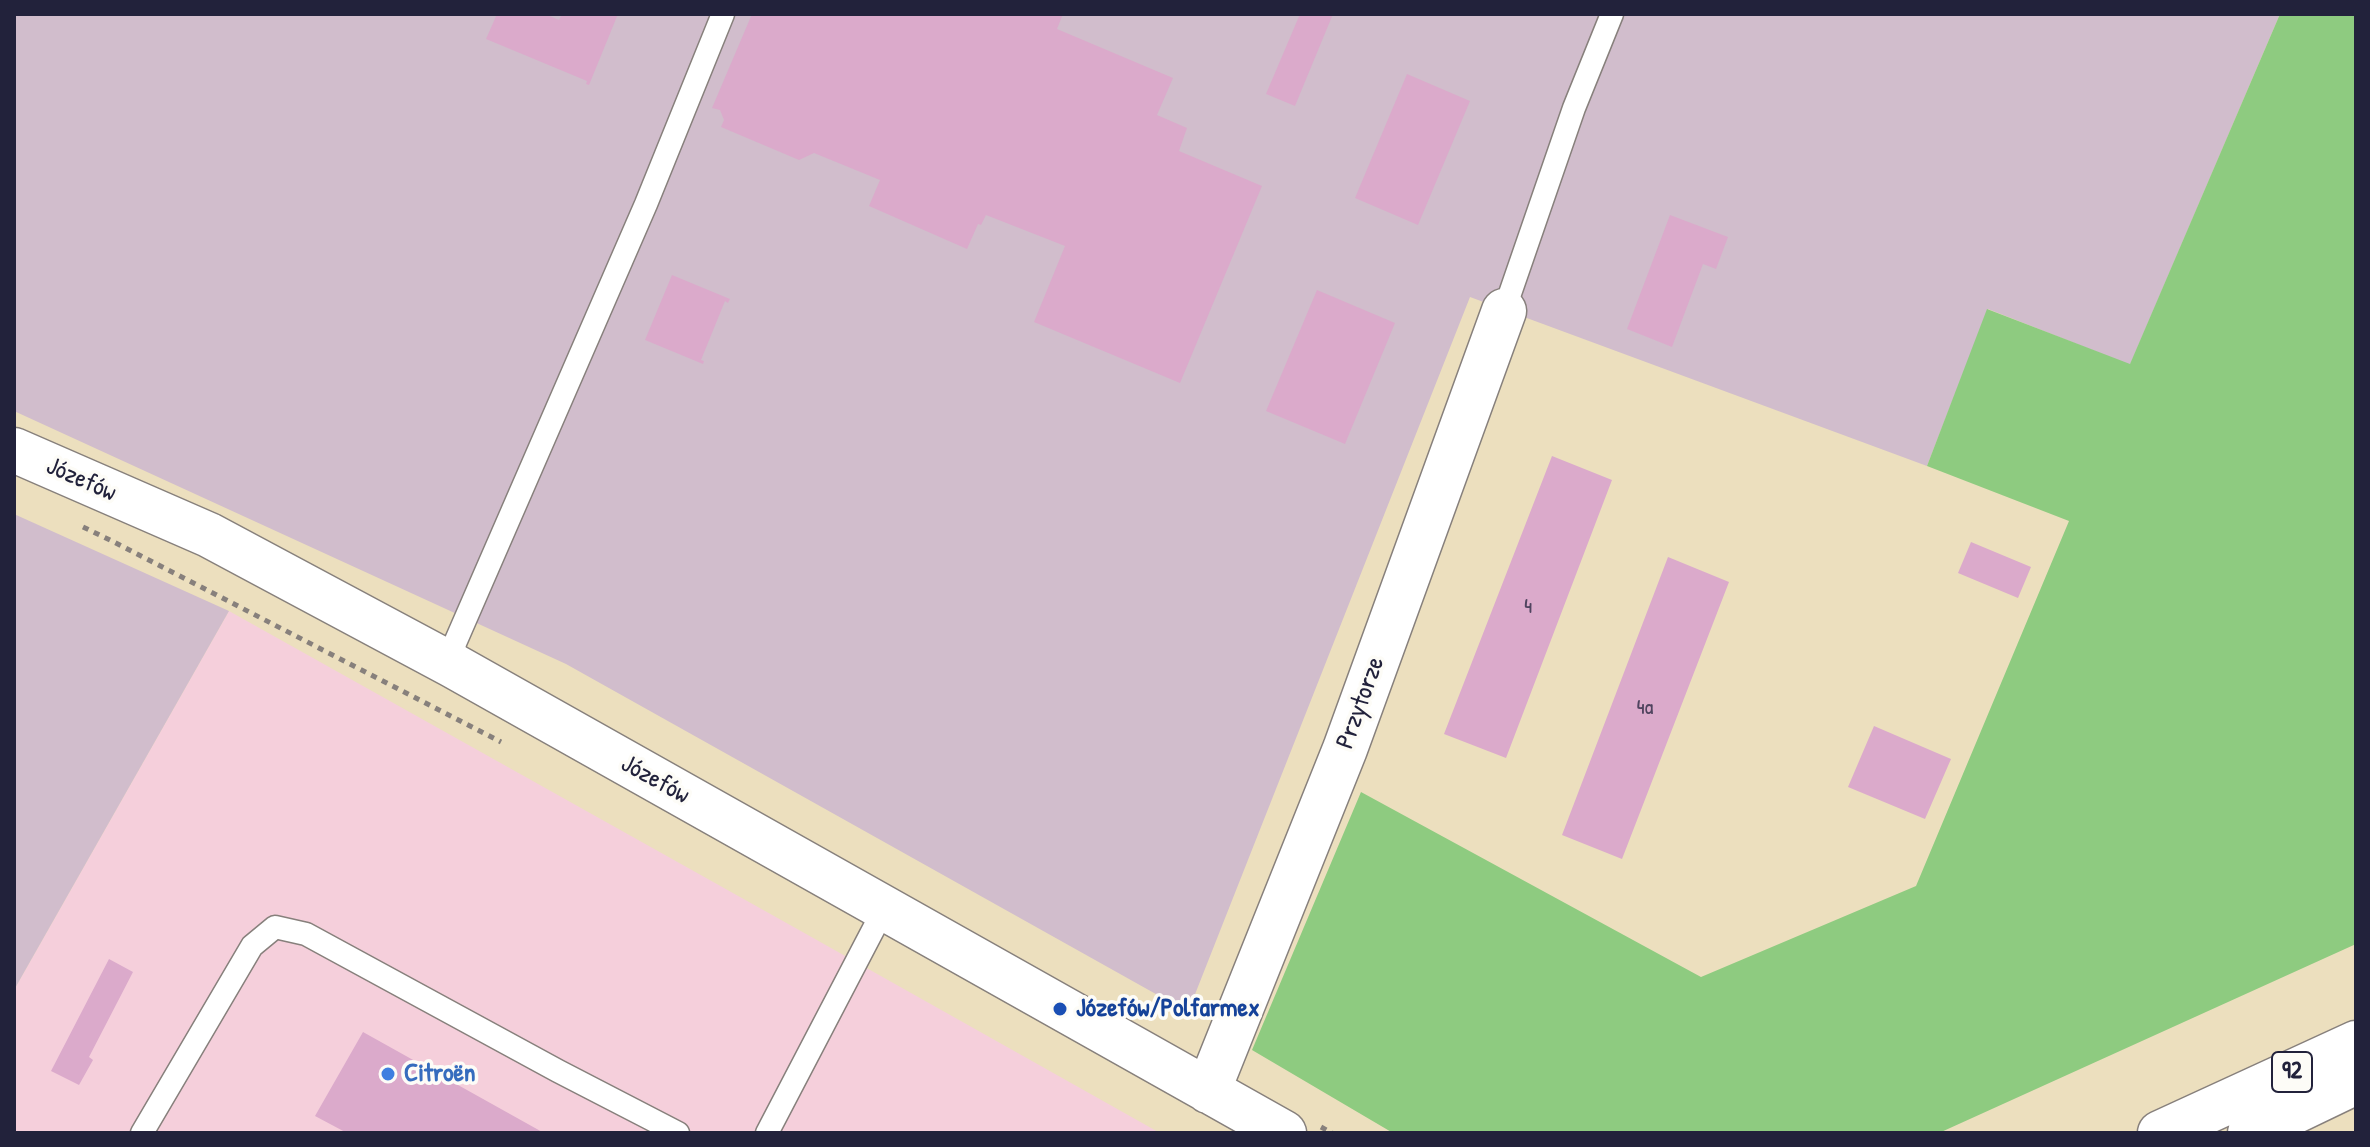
<!DOCTYPE html>
<meta charset="utf-8">
<style>
body{margin:0}
#map{position:relative;width:2370px;height:1147px;overflow:hidden;background:#ecdfbe;font-family:"Patrick Hand",sans-serif}
canvas{display:block}
.frame{position:absolute;inset:0;border:16px solid #22223b;pointer-events:none}
</style>
<div id="map">
<canvas width="2370" height="1147"></canvas>
<div class="frame"></div>
</div>
<script>
const ctx = document.querySelector('canvas').getContext('2d');
ctx.lineJoin = 'round';
function fillPath(path, color) { ctx.fillStyle = color; ctx.fill(path, 'evenodd'); }
function stroke(path, color, width, dash) { ctx.strokeStyle = color; ctx.lineWidth = width; ctx.lineCap = dash ? 'butt' : 'round'; ctx.setLineDash(dash || []); ctx.stroke(path); }
function label(font, color, halo, rows, align = 'center') {
  ctx.font = font + ' "Patrick Hand",sans-serif'; ctx.lineWidth = 7; ctx.setLineDash([]); ctx.textBaseline = 'middle'; ctx.strokeStyle = halo; ctx.fillStyle = color; for (const [text, x, y, turn = 0] of rows) {
    ctx.save(); ctx.translate(x, y); ctx.rotate((+turn || 0) * Math.PI / 180); ctx.textAlign = isNaN(turn) ? turn : align; if (halo) ctx.strokeText(text, 0, 0); ctx.fillText(text, 0, 0); ctx.restore();
  }
}
fillPath(new Path2D(`
 M229,611L799,930L1160,1133H14V990Z`), '#f5cfdb');
fillPath(new Path2D(`
 M14,14H2280L2130,365L1988,309L1927,466L1470,297L1188,1012L566,664L14,411Z
 M14,514L229,611L14,990Z`), '#d1bdcc');
fillPath(new Path2D(`
 M2280,14H2356V944L1939,1133H1393L1252,1050L1361,792L1701,977L1916,886L2069,521L1927,466L1987,309L2130,364Z`), '#8ecb80');
fillPath(new Path2D(`
 M497,14H545L559,20L562,14H618L589,85L586,84L587,81L486,39Z
 M752,14H1063L1057,29L1173,78L1157,115L1187,128L1179,151L1262,186L1180,383L1034,322L1065,246L986,215L981,225L978,224L967,249L869,206L880,180L814,153L799,160L721,127L724,120L720,110L712,108Z
 M1300,14H1333L1295,106L1266,94Z
 M1407,74L1470,101L1418,225L1355,198Z
 M1670,215L1728,237L1716,269L1703,264L1672,347L1627,329Z
 M672,275L730,299L728,303L725,301L701,360L704,361L703,364L645,340Z
 M1317,290L1395,323L1345,444L1266,411Z
 M1552,456L1612,480L1506,758L1444,734Z
 M1971,542L2031,567L2018,598L1958,573Z
 M1668,557L1729,582L1622,859L1562,835Z
 M1874,726L1951,759L1925,819L1848,787Z
 M109,959L133,972L89,1057L93,1060L79,1085L51,1071Z
 M363,1032L544,1133H347L315,1116Z`), '#dbaacb');
const lane = new Path2D(`
 M1504,311L1574,108L1612,14
 M452,665L455,643L646,204L723,14
 M142,1133L252,946L275,927L306,934L558,1071L678,1133
 M767,1133L884,909`);
const street = new Path2D(`
 M14,450L209,535L452,665L1284,1133
 M1208,1091L1345,749L1504,311`);
const primary = new Path2D(`
 M2160,1133L2356,1043
 M2250,1133L2356,1082`);
stroke(lane, '#87807c', 25);
stroke(street, '#87807c', 47);
stroke(primary, '#87807c', 47);
stroke(new Path2D(`
 M83,527L112,541L501,742
 M1321,1127L1332,1133`), '#87807c', 5, [6, 6]);
stroke(lane, '#fff', 22);
stroke(street, '#fff', 44);
stroke(primary, '#fff', 44);
for (const [x, y, r, color] of [
 [1060,1009,8,"#1a4fb4"],
 [388,1074,8,"#3f7fe0"]
]) { const dot = new Path2D(); dot.arc(x, y, r, 0, 2 * Math.PI); ctx.fillStyle = color; ctx.fill(dot); stroke(dot, '#fdfcf7', 3); }
label('22px', '#50445f', null, [
 ["4",1528,607],
 ["4a",1645,708]
]);
for (const [x, y, w] of [
 [2292,1072,40]
]) { const box = new Path2D(); box.roundRect(x - w / 2, y - 20, w, 40, 6); ctx.fillStyle = '#fdfcf7'; ctx.fill(box); stroke(box, '#22223b', 2); }
label('bold 24px', '#22223b', null, [
 ["92",2292,1072]
]);
label('26px', '#22223b', '#fdfcf7', [
 ["Józefów",81,480,24],
 ["Przytorze",1361,703,-70],
 ["Józefów",655,780,29]
]);
label('bold 26px', '#164399', '#fdfcf7', [
 ["Józefów/Polfarmex",1076,1009]
], 'left');
label('bold 26px', '#366cbe', '#fdfcf7', [
 ["Citroën",404,1074]
], 'left');
</script>
